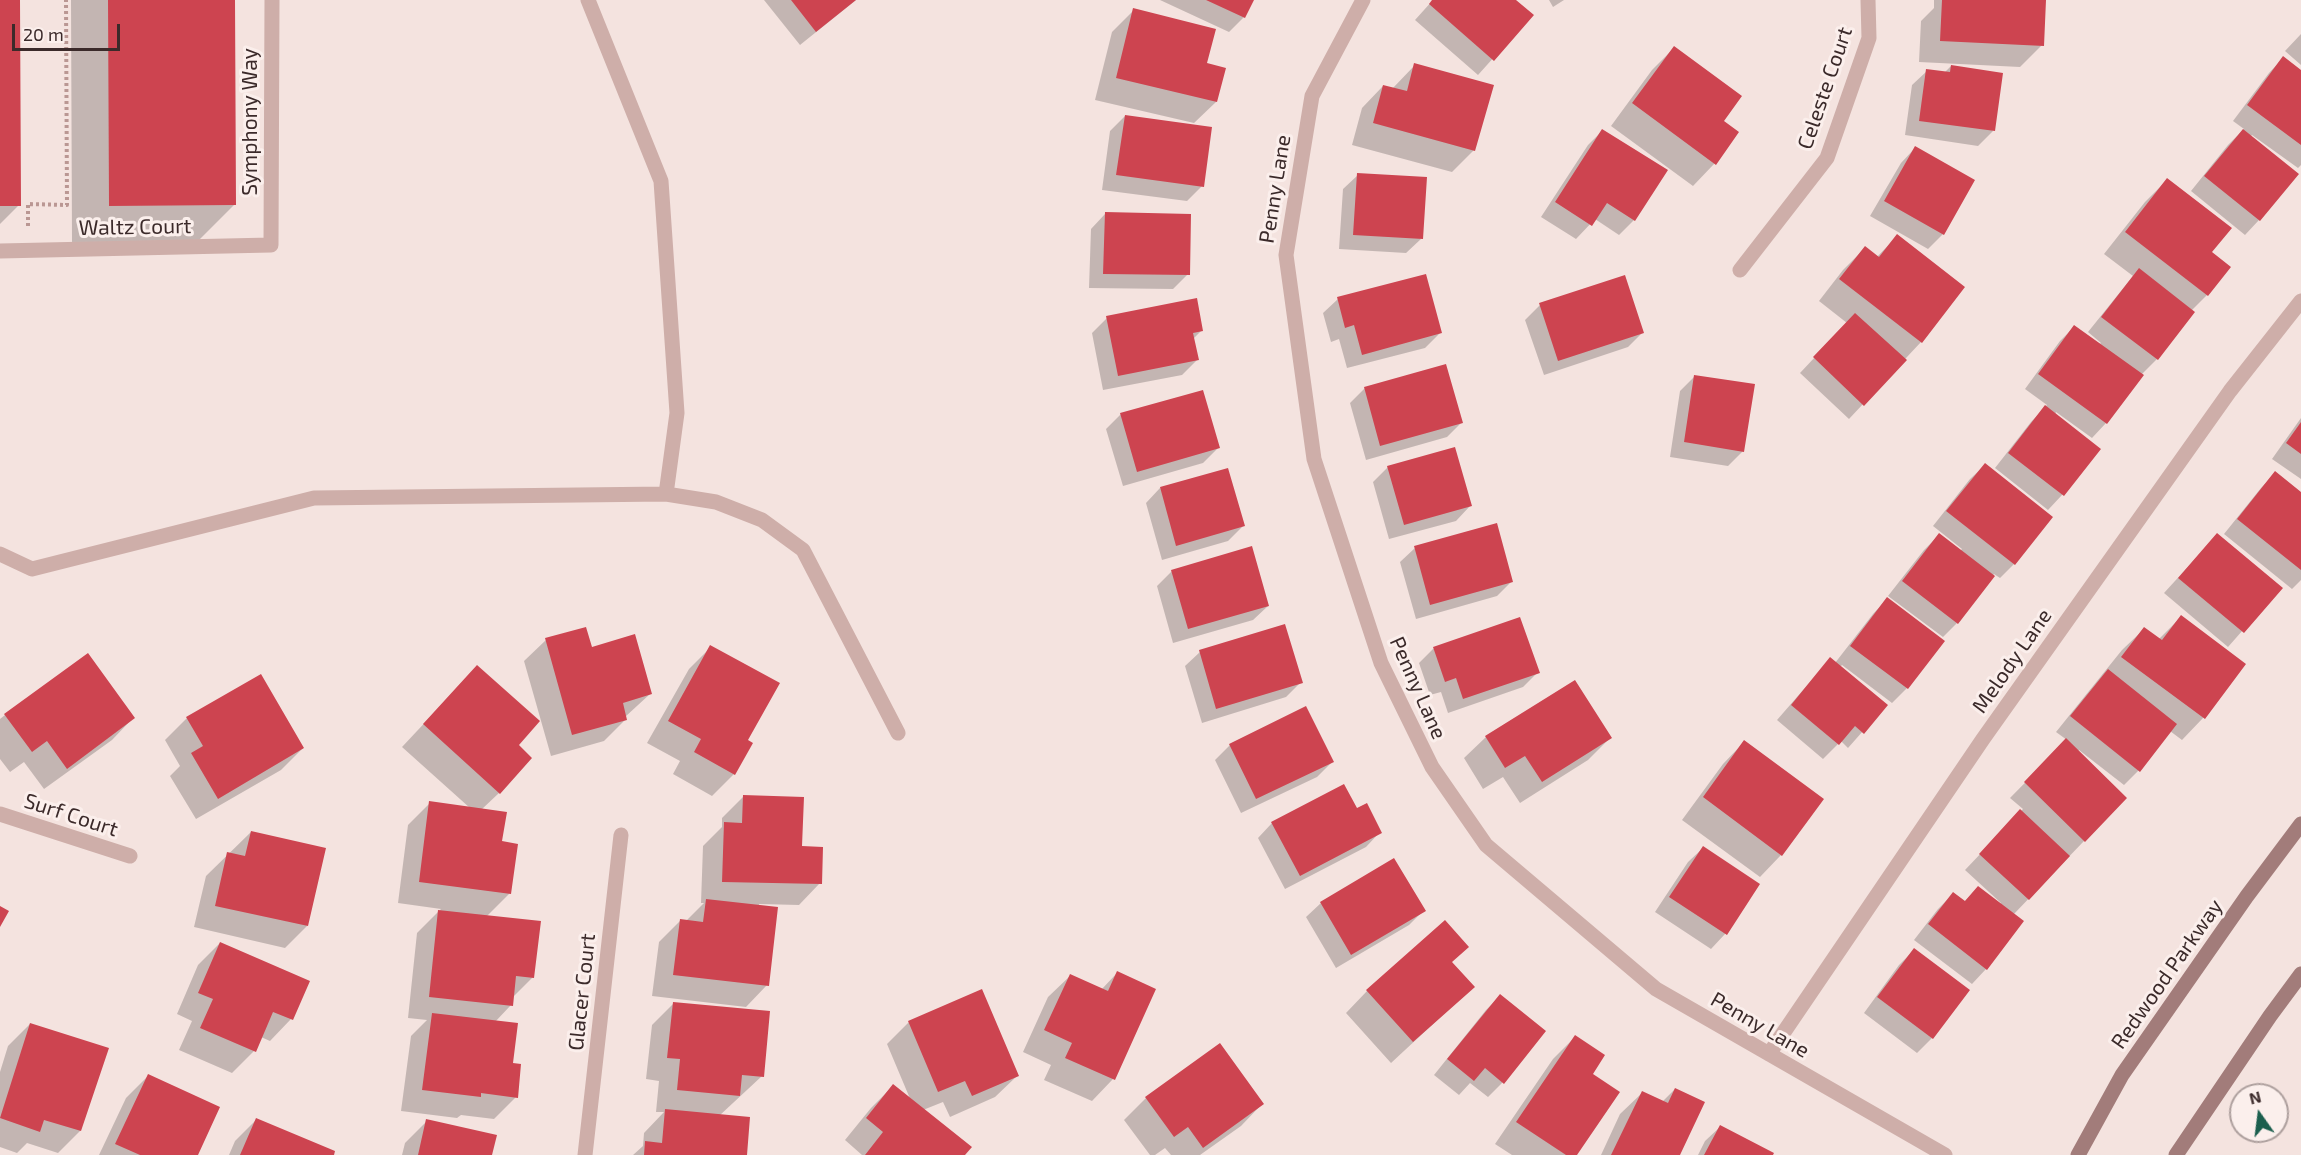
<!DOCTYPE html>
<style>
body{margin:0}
#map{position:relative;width:2301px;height:1155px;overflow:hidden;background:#f4e3df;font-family:"Exo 2",sans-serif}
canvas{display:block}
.north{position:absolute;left:2229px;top:1083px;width:60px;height:60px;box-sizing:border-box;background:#fbefec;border:2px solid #aea09e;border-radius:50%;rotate:346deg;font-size:16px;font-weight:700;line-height:24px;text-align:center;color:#3b2a2a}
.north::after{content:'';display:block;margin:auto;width:21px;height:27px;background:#1c5f4e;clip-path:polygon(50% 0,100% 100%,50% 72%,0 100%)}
.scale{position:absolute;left:12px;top:24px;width:108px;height:27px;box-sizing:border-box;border:3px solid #3b2a2a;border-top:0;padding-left:8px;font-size:18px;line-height:21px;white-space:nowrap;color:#3b2a2a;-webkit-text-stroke:4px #fbefec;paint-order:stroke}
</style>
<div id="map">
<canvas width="2301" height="1155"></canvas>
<div class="north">N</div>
<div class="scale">20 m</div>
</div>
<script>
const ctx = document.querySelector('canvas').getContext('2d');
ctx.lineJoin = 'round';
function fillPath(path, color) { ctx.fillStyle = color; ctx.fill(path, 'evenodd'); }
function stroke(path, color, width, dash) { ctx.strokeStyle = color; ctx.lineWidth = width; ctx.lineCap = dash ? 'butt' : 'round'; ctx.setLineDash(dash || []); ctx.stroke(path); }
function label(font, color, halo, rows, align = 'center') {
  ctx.font = font + ' "Exo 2",sans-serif'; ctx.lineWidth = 6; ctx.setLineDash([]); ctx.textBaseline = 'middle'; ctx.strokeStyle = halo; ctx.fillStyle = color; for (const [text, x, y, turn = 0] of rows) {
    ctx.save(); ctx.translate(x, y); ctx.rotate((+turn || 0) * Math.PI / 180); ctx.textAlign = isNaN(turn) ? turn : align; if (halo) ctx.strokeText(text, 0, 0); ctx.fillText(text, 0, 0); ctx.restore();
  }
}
fillPath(new Path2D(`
 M0,0H18L19,205L0,224Z
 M71,0H233L234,205L197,242L72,244Z
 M764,0H856L800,45Z
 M1160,0H1252L1244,17L1229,32Z
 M1433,0H1514L1531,16L1478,75L1415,20Z
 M1549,0H1564L1553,7Z
 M1934,0H2044L2042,45L2020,67L1919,62L1921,21L1934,8Z
 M1134,10L1205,64L1216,102L1194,123L1095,100L1112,32Z
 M2301,34V65L2285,51Z
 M1674,48L1722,121L1737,133L1714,164L1693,186L1611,126L1652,70Z
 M2283,58L2301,72V165L2298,168L2252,135L2250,137L2259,220L2245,235L2191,191L2228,145L2244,129L2233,121L2269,73Z
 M1415,65L1474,150L1452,172L1352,145L1362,108L1383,86L1392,89Z
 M1951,66L1993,131L1978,146L1905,135L1912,85L1927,71L1944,73Z
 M1125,116L1202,186L1187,201L1102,190L1110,131Z
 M1602,131L1666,171L1634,220L1619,235L1595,219L1576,239L1541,217L1588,145Z
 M1915,148L1943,234L1928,249L1870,216L1901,163Z
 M1358,175L1421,239L1406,253L1339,249L1343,189Z
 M2167,180L2210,253L2229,267L2207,295L2191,311L2193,313L2157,359L2141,375L2106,423L2092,438L2056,412L2055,415L2099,449L2062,495L2048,510L1995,468L2031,422L2047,405L2025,389L2060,341L2074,327L2099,345L2101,343L2088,332L2133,276L2104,254L2145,202Z
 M1105,214L1188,274L1173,289L1089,288L1091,229Z
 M1897,236L1921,342L1849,419L1800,373L1847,323L1819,301L1843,270L1865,248L1877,257Z
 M1338,299L1440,333L1425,348L1347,368L1339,339L1331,342L1323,313Z
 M1540,305L1642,333L1628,347L1544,375L1525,320Z
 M1107,318L1202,330L1193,339L1197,360L1182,375L1103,390L1092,333Z
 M1695,376L1743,451L1728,466L1670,457L1680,391Z
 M1365,388L1461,423L1447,437L1366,460L1350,403Z
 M1121,414L1218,448L1203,463L1123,486L1106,429Z
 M2301,418V479L2272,459Z
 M1985,465L2014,564L2000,578L1994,574L1957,623L1943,637L1888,596L1924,550L1939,535L1960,551L1962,549L1933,526L1970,479Z
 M1388,467L1470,506L1456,521L1389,539L1373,482Z
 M2275,473L2301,494V580L2292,589L2224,534L2261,488Z
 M1160,488L1243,526L1228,541L1162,560L1146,503Z
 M2217,535L2280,588L2228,647L2164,593Z
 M1415,548L1512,581L1497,596L1416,619L1400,562Z
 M1172,571L1268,606L1253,620L1173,643L1157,586Z
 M1887,599L1907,688L1892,703L1842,665L1840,667L1886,705L1848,748L1841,741L1823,759L1777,720L1830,659L1835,663L1873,614Z
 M2181,617L2244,665L2203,718L2182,740L2170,731L2138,771L2124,785L2079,750L2077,752L2084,841L2013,915L1986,969L1972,984L1914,940L1938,909L1953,894L1964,902L1978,888L2000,905L2001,903L1965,870L2023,809L2010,798L2067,740L2056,732L2122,650L2144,629L2159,639Z
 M1519,619L1538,672L1523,687L1448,713L1441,692L1430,695L1419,663L1433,649Z
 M546,640L591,649L650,694L625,717L626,719L604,741L551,756L524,661Z
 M711,647L746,741L734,774L712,796L673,774L680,761L647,743L689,669Z
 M1200,652L1301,682L1286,697L1202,723L1185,666Z
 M477,667L516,746L499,793L481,810L501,843L510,893L487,916L533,977L512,998L511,1005L495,1022L512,1064L516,1097L494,1119L461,1115L457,1118L401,1111L411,1036L427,1020L408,1018L417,933L441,909L398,903L408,825L430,803L470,808L402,747Z
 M260,676L303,748L281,770L196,819L170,776L180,766L165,740L187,718Z
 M5,715L133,718L112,740L44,789L24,762L10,772L0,759V719Z
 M1486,737L1610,738L1588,760L1520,803L1503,777L1483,789L1464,758Z
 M1744,742L1781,855L1760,877L1682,820L1723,764Z
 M1230,745L1332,762L1317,777L1241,813L1215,760Z
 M744,796L801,847L820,883L799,905L759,904L767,985L746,1007L652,996L659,942L681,920L686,921L704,903H701L703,846L722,827V818Z
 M1356,810L1380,832L1366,847L1285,889L1258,838L1272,823Z
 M251,832L307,926L285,948L194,927L206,876Z
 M1703,848L1758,884L1725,934L1711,949L1655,912L1688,862Z
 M1321,903L1424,910L1409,925L1336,968L1306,917Z
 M220,943L291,1019L270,1041L261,1037L254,1051L232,1073L179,1050L192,1021L177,1014L198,965Z
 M1914,950L1968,991L1932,1038L1917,1053L1864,1013L1899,965Z
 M1451,963L1473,987L1391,1063L1346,1013L1367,991Z
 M1117,973L1113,1079L1092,1101L1044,1080L1051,1065L1023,1052L1048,997L1070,976L1101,990Z
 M981,991L1017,1076L995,1097L950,1117L943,1102L923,1110L963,1155H862L845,1140L871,1108L893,1086L911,1101L887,1044L909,1022Z
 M1500,996L1502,1083L1488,1097L1470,1083L1459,1095L1434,1075L1486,1010Z
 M673,1004L762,1076L719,1116L745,1155H633L643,1146L644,1133L664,1112H656L659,1081L646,1079L652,1025Z
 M30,1024L107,1049L80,1131L58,1153L27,1143L17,1153L0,1147V1072L8,1046Z
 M1575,1037L1591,1074L1575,1155H1512L1495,1144L1553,1059Z
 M148,1076L196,1155H99L126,1098Z
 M1675,1089L1678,1155H1601L1620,1114L1642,1093L1662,1102Z
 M1146,1098L1262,1104L1241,1126L1200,1155H1171L1165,1148L1155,1155H1150L1124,1120Z
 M257,1119L332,1155H229L235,1141Z
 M427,1121L491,1155H402L405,1143Z
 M1720,1127L1771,1155H1698L1705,1141Z`), '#0003');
fillPath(new Path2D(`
 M0,0H20L21,206H0Z
 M108,0H235L236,205L109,206Z
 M791,0H856L816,32Z
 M1206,0H1254L1245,18Z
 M1432,0H1516L1534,15L1494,61L1429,4Z
 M1942,0H2046L2044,46L1940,41Z
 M1133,8L1216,29L1207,63L1226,68L1217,102L1116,78Z
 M1674,46L1742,96L1724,121L1739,132L1716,165L1632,103Z
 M2283,56L2301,70V145L2247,105Z
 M1414,63L1494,85L1475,151L1373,123L1383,85L1407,91Z
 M1951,65L2003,73L1995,131L1919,121L1926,69L1950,72Z
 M1125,115L1212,127L1204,187L1116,175Z
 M1602,129L1668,170L1635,221L1607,203L1592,226L1555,202Z
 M2243,129L2299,174L2260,221L2204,176Z
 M1915,146L1975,180L1944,235L1884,201Z
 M1357,173L1427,177L1423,239L1353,235Z
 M2167,178L2232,228L2212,252L2231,267L2208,296L2125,232Z
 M1105,212L1191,214L1190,275L1103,274Z
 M1897,234L1965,287L1922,343L1839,279L1865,246L1879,257Z
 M2139,268L2195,312L2158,360L2101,317Z
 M1426,274L1442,333L1362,355L1354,325L1345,328L1337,297Z
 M1625,275L1644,333L1558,361L1539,303Z
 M1197,298L1203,331L1193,333L1199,360L1118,376L1106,316Z
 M1855,313L1907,360L1864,406L1813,357Z
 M2074,325L2144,375L2107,424L2038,374Z
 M1446,364L1463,423L1380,446L1364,387Z
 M1694,375L1755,384L1744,452L1684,442Z
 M1203,390L1220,448L1137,472L1120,413Z
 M2045,405L2101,449L2064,496L2008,453Z
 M2301,422V454L2286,443Z
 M1455,447L1472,506L1404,525L1387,466Z
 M1985,463L2053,517L2015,565L1946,511Z
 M1228,468L1245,526L1176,546L1160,487Z
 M2275,471L2301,492V570L2237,519Z
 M1497,523L1513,582L1430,605L1414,546Z
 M1939,533L1995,576L1958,624L1902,581Z
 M2217,533L2283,588L2244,633L2178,578Z
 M1252,546L1269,606L1188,629L1171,570Z
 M1887,597L1945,641L1908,689L1850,646Z
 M2181,615L2246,664L2205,719L2121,657L2144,627L2162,640Z
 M1520,617L1540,673L1463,699L1456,678L1445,682L1433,647Z
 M1285,624L1303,683L1216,709L1199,650Z
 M586,627L592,647L635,634L652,694L623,703L627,720L572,735L545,638Z
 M710,645L780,683L748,740L753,743L735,775L694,752L701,739L668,721Z
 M88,653L135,718L67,769L47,741L32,752L4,714Z
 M1830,657L1888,705L1864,734L1855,726L1839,745L1791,705Z
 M477,665L540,721L519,745L532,758L500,794L423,724Z
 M2108,669L2177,724L2140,772L2070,716Z
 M261,674L304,748L218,799L191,753L203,746L186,717Z
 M1575,680L1612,738L1542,782L1525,756L1505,768L1485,736Z
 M1306,706L1334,762L1256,799L1229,744Z
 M2066,738L2127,798L2085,842L2024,782Z
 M1744,740L1824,799L1782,856L1703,797Z
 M1344,784L1357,808L1367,803L1382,833L1300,876L1271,822Z
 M743,795L804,797L802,846L823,847L822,884L722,882L724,822L742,823Z
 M429,801L507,812L502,841L518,844L511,894L419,882Z
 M2020,809L2070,856L2029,900L1979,854Z
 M251,831L326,848L308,926L215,906L227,852L245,856Z
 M1703,846L1760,884L1727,935L1669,897Z
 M1394,858L1426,911L1351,955L1320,902Z
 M1978,886L2024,921L1987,970L1928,924L1953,892L1965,901Z
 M706,899L778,907L769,986L673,975L680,919L703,922Z
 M0,906L9,911L0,927Z
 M438,910L541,921L534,978L516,976L513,1006L429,997Z
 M1445,920L1469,947L1452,962L1475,987L1413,1042L1366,990Z
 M220,942L310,981L293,1020L273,1012L256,1052L200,1028L213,999L198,993Z
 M1914,948L1970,990L1933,1039L1877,997Z
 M1117,971L1156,989L1115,1080L1065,1058L1072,1043L1044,1030L1070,974L1108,991Z
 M982,989L1019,1076L972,1096L965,1081L938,1092L908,1021Z
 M1500,994L1546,1031L1504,1084L1485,1068L1474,1081L1447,1059Z
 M673,1002L770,1011L764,1077L742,1075L740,1096L677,1090L680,1059L667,1058Z
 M432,1013L518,1023L513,1063L521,1064L518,1098L481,1093V1097L422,1090Z
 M30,1023L109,1048L81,1131L44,1120L40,1132L0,1118Z
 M1575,1035L1605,1055L1593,1074L1620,1092L1577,1155H1566L1516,1122Z
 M1220,1043L1264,1104L1203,1148L1188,1127L1174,1137L1145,1097Z
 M148,1074L220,1107L198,1155H140L115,1144Z
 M893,1084L972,1147L965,1155H865L883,1132L866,1118Z
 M1675,1088L1705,1102L1680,1155H1611L1642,1091L1668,1103Z
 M665,1109L750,1117L747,1155H644L645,1141L662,1143Z
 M256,1118L335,1151L334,1155H240Z
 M426,1119L497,1135L492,1155H418Z
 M1720,1125L1774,1153L1773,1155H1704Z`), '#cd4450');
stroke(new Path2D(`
 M28,226V204L67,205L66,0`), '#ba9793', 4, [3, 3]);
stroke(new Path2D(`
 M588,0L661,181L677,413L666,494
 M0,554L32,569L314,498L666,494L716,502L762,520L803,550L898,733`), '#ceaea9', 15);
stroke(new Path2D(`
 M1363,0L1312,96L1286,255L1314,459L1381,663L1432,767L1486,845L1656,989L1945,1155
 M0,251L271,245L272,0
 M1740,270L1827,158L1869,38L1868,0
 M0,814L130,856
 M1769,1054L1983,739L2230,391L2301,301
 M585,1155L621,835`), '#ceaea9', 15);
stroke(new Path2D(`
 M2078,1155L2122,1075L2247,896L2301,824
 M2176,1155L2270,1016L2301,974`), '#a27c7a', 15);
label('21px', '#3b2a2a', '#fbefec', [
 ["Celeste Court",1825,88,-71],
 ["Symphony Way",250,122,-90],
 ["Penny Lane",1275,189,-81],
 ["Waltz Court",135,227,-1],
 ["Melody Lane",2012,661,-55],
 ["Penny Lane",1418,688,66],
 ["Surf Court",71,815,18],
 ["Redwood Parkway",2167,974,-55],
 ["Glacer Court",582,992,-84],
 ["Penny Lane",1760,1025,30]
]);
</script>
